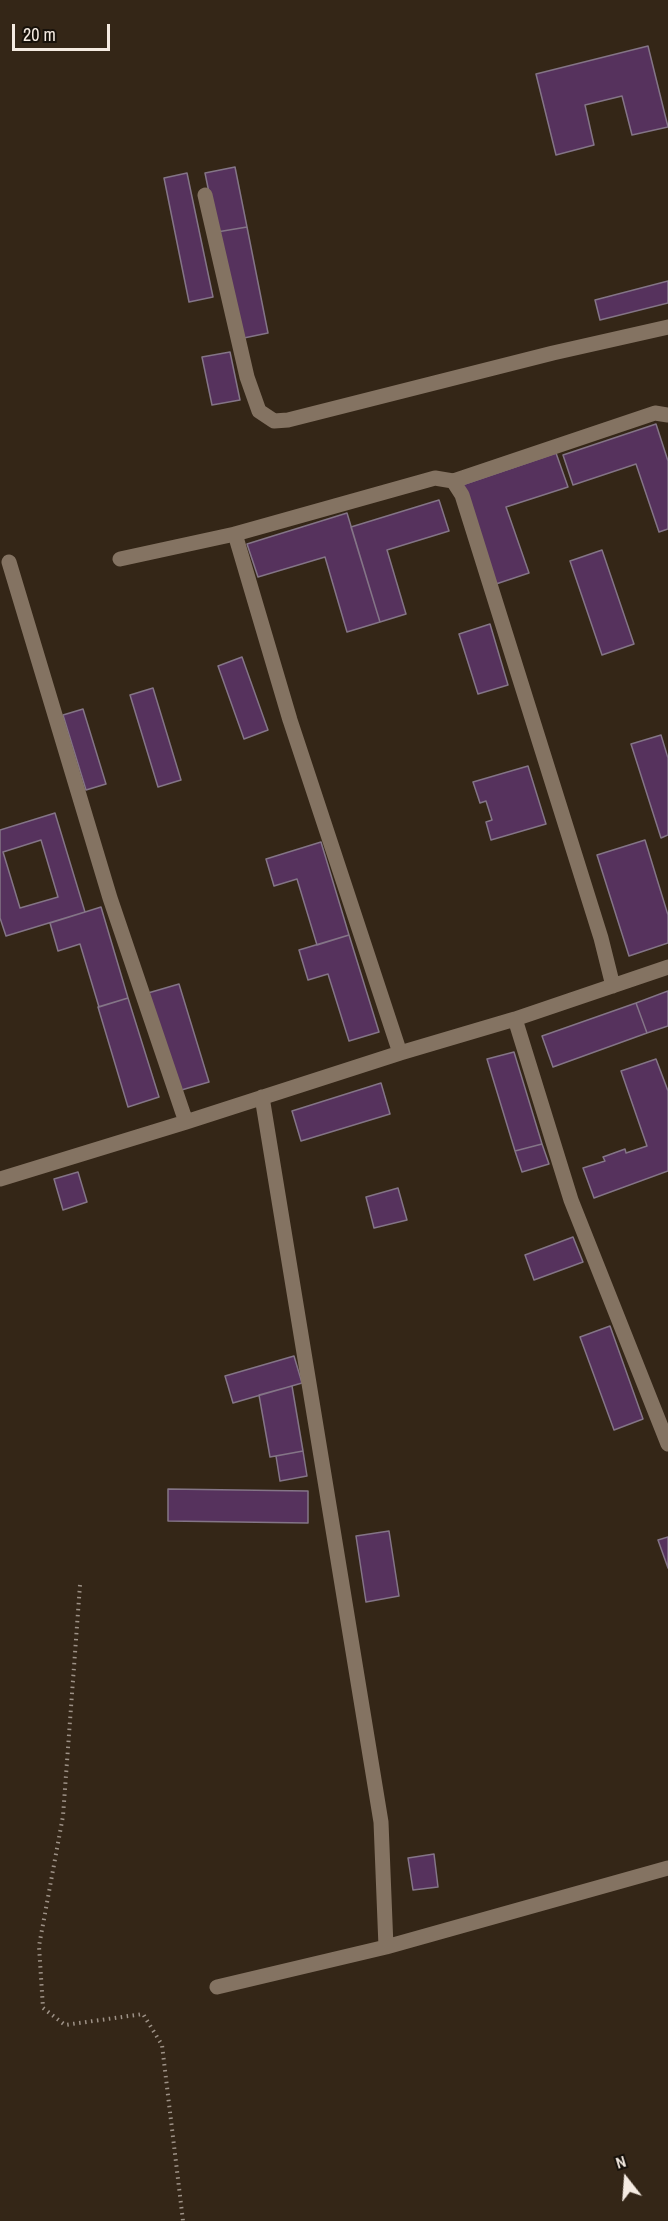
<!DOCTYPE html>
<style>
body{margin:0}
#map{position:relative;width:668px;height:2221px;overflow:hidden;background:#342617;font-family:"Archivo Narrow",sans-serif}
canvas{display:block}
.north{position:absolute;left:596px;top:2149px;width:60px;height:60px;-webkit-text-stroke:4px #17110a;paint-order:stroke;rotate:343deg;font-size:16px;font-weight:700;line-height:24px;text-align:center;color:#f5ebe2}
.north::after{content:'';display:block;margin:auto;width:21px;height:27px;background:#f5ebe2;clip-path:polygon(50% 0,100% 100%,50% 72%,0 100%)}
.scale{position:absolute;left:12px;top:24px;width:98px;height:27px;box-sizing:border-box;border:3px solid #f5ebe2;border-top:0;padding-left:8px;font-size:18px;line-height:21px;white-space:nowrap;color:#f5ebe2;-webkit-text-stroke:4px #17110a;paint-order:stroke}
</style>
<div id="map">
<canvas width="668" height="2221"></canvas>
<div class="north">N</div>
<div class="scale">20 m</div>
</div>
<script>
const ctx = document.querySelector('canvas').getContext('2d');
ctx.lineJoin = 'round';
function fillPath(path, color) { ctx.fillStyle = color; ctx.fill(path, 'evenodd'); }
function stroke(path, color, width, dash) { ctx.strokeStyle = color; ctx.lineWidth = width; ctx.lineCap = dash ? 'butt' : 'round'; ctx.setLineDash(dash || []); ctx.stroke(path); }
const building = new Path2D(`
 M648,46L668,127L632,135L622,96L585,105L594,145L556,155L536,74Z
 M235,167L247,227L217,232L205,173Z
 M187,173L213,297L189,302L164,178Z
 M247,227L268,333L239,339L217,232Z
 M668,281V303L600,320L595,300Z
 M230,352L240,400L212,405L202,357Z
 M656,424L668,461V529L659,532L636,464L573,485L563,455Z
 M556,453L568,487L506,507L529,573L496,584L462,485Z
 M439,500L449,531L387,550L406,614L380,622L351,527Z
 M347,513L380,622L347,632L325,557L258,577L247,544Z
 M602,550L634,644L602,655L570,561Z
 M490,624L508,685L478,694L459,634Z
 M242,657L268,730L244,739L218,666Z
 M153,688L181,780L158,787L130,695Z
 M83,709L106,784L86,790L63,715Z
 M661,735L668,758V835L661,838L631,744Z
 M528,766L546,824L491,840L486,822L492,820L486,801L480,803L473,782Z
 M55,813L85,912L6,936L0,918V830ZM41,840L58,897L20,908L3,852Z
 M645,840L668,915V943L629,956L597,855Z
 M321,842L349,935L317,945L297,879L274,886L266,859Z
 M101,907L128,998L99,1007L80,944L58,951L50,923Z
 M349,935L379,1032L349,1041L328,974L308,980L299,950Z
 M179,984L209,1082L178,1091L148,993Z
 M668,991V1026L647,1033L636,1003Z
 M128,998L159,1097L128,1107L98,1007Z
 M636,1003L647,1033L553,1067L542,1036Z
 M514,1052L542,1144L515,1151L487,1059Z
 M656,1059L668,1091V1171L594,1198L583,1168L605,1161L603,1157L625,1149L626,1153L647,1146L621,1071Z
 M381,1083L390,1114L301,1141L292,1111Z
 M542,1144L549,1164L522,1172L515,1151Z
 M78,1172L87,1202L63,1210L54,1179Z
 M398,1188L407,1220L374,1228L366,1197Z
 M573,1237L583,1262L534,1280L525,1255Z
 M610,1326L643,1419L614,1430L580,1337Z
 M294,1356L302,1383L233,1403L225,1376Z
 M292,1386L303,1451L270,1457L259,1395Z
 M303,1451L307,1476L280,1481L276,1456Z
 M168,1489L308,1491V1523L168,1521Z
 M389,1531L399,1596L366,1602L356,1536Z
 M668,1537V1568L658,1540Z
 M434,1854L438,1887L413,1890L408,1858Z`);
fillPath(building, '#56325d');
stroke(building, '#847587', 1.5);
stroke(new Path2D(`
 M80,1585L63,1816L39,1946L43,2008L65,2025L143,2014L162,2045L183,2221`), '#9e9287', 4, [1.5, 4.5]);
stroke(new Path2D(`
 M205,195L247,377L259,411L274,421L288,420L553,353L668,327
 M453,481L655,413L668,415
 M235,534L290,720L400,1053
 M120,559L235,534L435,478L453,481L462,495L601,938L613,986
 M9,562L110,898L186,1122
 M515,1019L571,1200L668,1444
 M262,1097L381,1822L386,1947
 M0,1179L186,1122L400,1053L515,1019L668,967
 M217,1987L386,1947L668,1868`), '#847362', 15);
</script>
